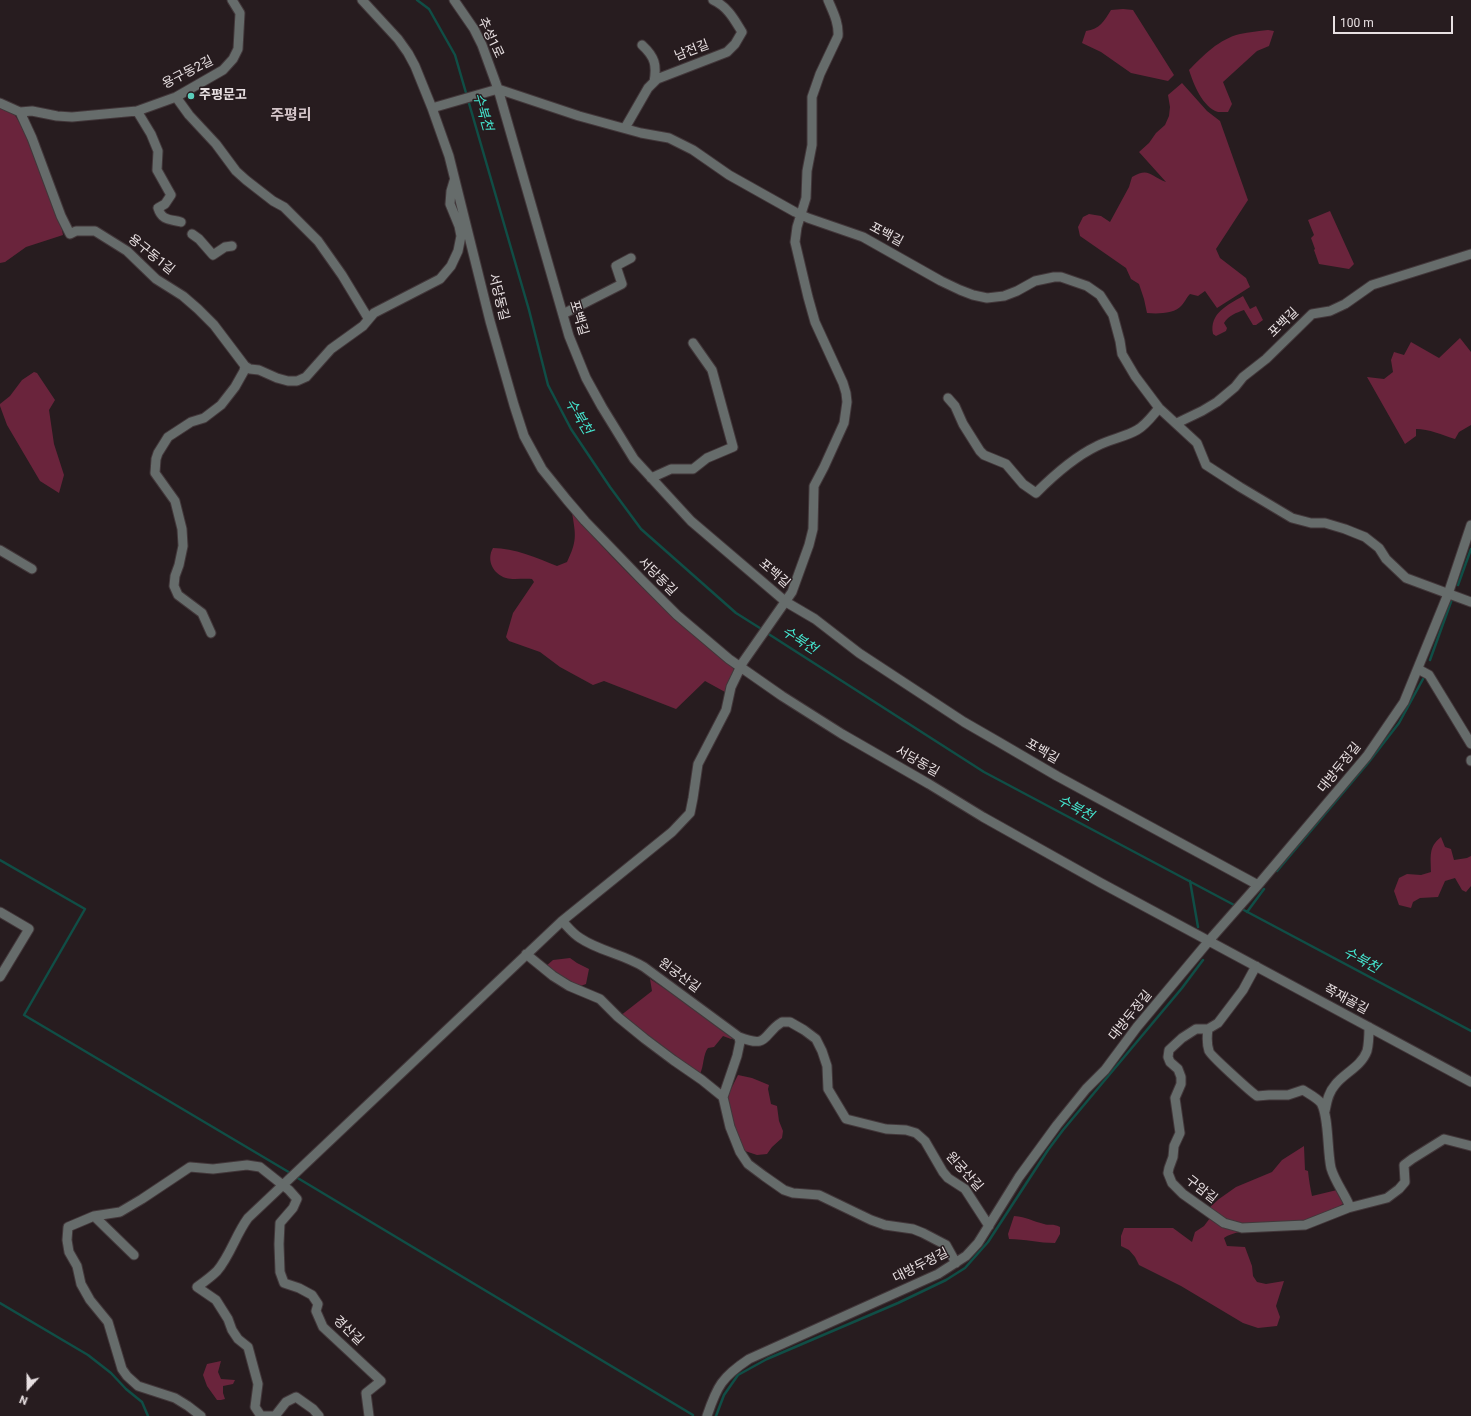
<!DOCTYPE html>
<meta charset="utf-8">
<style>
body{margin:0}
#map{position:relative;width:1471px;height:1416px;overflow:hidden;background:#271c1f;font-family:Roboto,sans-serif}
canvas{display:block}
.north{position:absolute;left:8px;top:1368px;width:40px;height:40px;-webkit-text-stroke:3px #271c1f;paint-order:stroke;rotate:201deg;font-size:11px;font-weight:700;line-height:16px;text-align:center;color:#e8e0e2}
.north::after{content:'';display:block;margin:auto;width:14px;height:18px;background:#e8e0e2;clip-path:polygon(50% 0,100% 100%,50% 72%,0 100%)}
.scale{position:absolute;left:1333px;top:16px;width:120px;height:18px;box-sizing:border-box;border:2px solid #e8e0e2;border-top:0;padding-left:5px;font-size:12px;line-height:14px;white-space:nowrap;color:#e8e0e2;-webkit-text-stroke:3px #271c1f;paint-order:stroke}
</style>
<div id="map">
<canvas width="1471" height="1416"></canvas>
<div class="north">N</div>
<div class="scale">100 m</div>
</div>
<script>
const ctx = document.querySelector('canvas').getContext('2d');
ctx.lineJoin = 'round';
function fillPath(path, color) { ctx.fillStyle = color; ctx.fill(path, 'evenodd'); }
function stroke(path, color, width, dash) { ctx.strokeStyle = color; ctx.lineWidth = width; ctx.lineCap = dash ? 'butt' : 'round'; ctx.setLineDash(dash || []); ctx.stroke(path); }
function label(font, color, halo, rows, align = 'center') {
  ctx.font = font + ' Roboto,"Noto Sans KR",sans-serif'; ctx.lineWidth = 3; ctx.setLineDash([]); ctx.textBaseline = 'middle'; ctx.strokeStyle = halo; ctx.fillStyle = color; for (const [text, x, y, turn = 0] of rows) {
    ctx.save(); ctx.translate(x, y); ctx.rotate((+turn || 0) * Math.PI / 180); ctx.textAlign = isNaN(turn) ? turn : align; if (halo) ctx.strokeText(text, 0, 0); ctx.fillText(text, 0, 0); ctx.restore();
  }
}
fillPath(new Path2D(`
 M1123,9L1133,10L1174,75L1168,81L1131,73L1101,52L1082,43L1086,31C1100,29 1104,21 1111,10Z
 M1268,30L1274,31L1269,46L1257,51L1223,82L1232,104L1228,112C1225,112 1221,112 1218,112C1203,108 1193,83 1189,70C1204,55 1219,39 1240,34C1249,32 1259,31 1268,30Z
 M1182,83L1207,111L1220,121L1248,200L1216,249L1220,258L1246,278L1250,287L1217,308L1205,291L1198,296L1190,294C1186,298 1185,302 1182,305C1175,314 1157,314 1147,313L1144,299L1139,284L1131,279L1126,268L1080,236L1078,227L1083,217L1089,214L1101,216L1110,222L1129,187L1132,177C1149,167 1150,176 1166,182L1139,152L1149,143L1156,133L1165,125L1169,116L1170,107L1168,95Z
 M0,105L8,106C33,136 47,188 61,225L63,235L26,247L5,262L0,263Z
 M1330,211L1354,264L1349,269L1319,264L1314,250L1315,249L1311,238L1314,235L1308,220Z
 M1243,296L1250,309L1256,306L1263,320L1256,325H1253L1244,310C1236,313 1229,315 1224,323L1227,328L1226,331L1216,336L1213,334C1209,313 1228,305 1243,296Z
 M1460,338L1471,352V425L1459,432L1455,439C1442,435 1429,429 1416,429V436L1405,444L1367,377L1384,379L1393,372L1391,360L1394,352L1404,355L1411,342L1439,358Z
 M34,372L37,373L55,400L49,410L54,444L64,475L59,493L40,481L7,425L0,406V404L10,396L22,380Z
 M572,513C621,568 674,622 733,667L735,675L725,692L705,681L676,709L604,681L593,685L560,667L540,652L509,641L506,637L513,613L534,582L532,579C524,578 513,580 506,578C493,574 486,560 493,548C514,548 537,558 557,566L567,562C577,541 576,536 572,513Z
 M1441,837L1445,847L1451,849L1454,860L1467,858L1471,856V886L1466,892L1462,890L1455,878L1445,881L1438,897L1420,898L1413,902L1411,908L1399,905L1394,891L1399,878L1407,874L1421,875L1431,872C1431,857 1428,847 1441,837Z
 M570,958L577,963L589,969L586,984L578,987L545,967L553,960Z
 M650,979L693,1007L735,1037L731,1039L723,1036L714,1047L708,1048C703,1054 704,1066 700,1074L620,1016L652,991Z
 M738,1075L752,1078L769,1085L768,1089L771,1104L777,1106L779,1121L783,1131L782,1138L772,1147L767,1154L757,1155L745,1151L738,1140L726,1099Z
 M1304,1146L1305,1170L1308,1171C1309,1180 1310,1187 1312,1196L1337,1190L1344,1203C1333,1211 1318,1220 1306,1223C1285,1229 1239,1227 1224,1238L1227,1246L1245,1247L1252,1266L1253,1276L1257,1282L1266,1284L1284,1281L1276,1306L1280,1317L1277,1326L1258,1328L1243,1323L1181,1286L1139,1265L1135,1257L1129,1250L1121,1246V1236L1124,1228H1173L1192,1242L1195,1232L1204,1226L1210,1218L1208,1209L1219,1199L1236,1187L1272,1172L1282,1160Z
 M1014,1216C1027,1217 1032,1221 1044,1224C1051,1226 1052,1223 1060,1227V1234L1055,1243C1039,1243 1025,1239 1009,1239L1008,1234Z
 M221,1361L218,1372L221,1379L235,1380L233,1384L223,1386V1393L225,1399L221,1400H217L207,1386L203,1375L207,1364Z`), '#6a243c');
stroke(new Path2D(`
 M417,0L429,9L455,55L529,310L548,385L571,429L610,487L641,529L736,613L763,630
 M1458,585L1471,549
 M767,633L984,772L1236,906
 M1430,660L1452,599
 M0,860L85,909L24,1015L292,1174
 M1277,871L1368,763L1399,723L1423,679
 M1190,881L1198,927
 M1240,908L1471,1031
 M1247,912L1264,889
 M296,1177L693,1415
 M0,1303L88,1355L111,1373L126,1389L142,1402L148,1416
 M716,1416L724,1395L738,1375L767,1359L898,1303L946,1280L965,1268L988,1242L1048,1150L1063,1130L1182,988L1203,960`), '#104e46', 2.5);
const minor = new Path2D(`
 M362,0L398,39L408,53L415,66L432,108L449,156L490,321L514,405L524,436L542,469L567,500L585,521L640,578L677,615L729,659L782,696L842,734L929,784L983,817L1101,883L1471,1082
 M454,0L474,29L482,45L498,89L569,336L586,378L602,407L634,459L691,521L786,602L815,619L859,653L964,722L997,741L1057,776L1258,885
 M642,45C655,57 657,65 654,82
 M176,97L189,115L216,144L236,171L246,180L273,201L284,207L318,241L342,275L368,318
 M0,103L20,112L32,111L57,116L72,117L137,111L176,97L223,70L233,59L238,49L240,13L232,0
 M432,108L498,89L579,116L641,133L669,138L693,150L729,175L795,212L808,218L863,237L941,281L960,290L973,295L987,298L1004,296L1017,291L1035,281L1054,277H1061L1087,286L1100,295L1113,315L1120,341L1122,354L1135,376L1159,408L1197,443L1206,465L1240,487L1292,518L1311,523H1325L1345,529L1365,537L1379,548L1386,559L1406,578L1471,602
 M137,111L151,134L158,151L157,170L171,195L165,204L158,208C162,221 170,219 181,222
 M20,112L32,138L61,216L70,234L76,231H95L127,251L156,279L183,296L198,309L214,325L245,366
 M625,128L648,88L657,79L727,52L735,44L742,32C734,19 728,7 713,0
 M192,234L199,239L213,255L225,247L232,246
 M563,314L622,284L616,266L631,258
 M948,398L955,406L963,424L980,451L984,455L1006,464L1023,484L1036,493C1054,475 1074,457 1097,446C1110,439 1125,437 1137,430C1146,425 1153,415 1159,408
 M1177,423L1202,411L1217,402L1235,387L1243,377L1266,359L1312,314L1330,311L1345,304L1372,285L1471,254
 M651,478L671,469H693L707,458L733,447L712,370L693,343
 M0,550L32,569
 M211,633L202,613L178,595L174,586L175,576L179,565L183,546L182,529L175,501L155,473L156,459L158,453L168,437L191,422L204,418L221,405L235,387L244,371L245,366L250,369L259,370L277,378L288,381H297L306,377L331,349L363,326L374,313L440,279L451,266L458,251L461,236L459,226L450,204L451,191L454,181
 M1418,669L1429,675L1471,744
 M1471,760V761
 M0,912L29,929L0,977
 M562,921C568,927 573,934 580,938C599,951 623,954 644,967L739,1037C770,1049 762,1034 782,1022H790L804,1030L816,1039L822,1051L827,1066L828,1089L846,1119L886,1129L906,1130L916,1133L925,1141L943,1172L948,1178L965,1189L989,1226
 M526,954L553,976L569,986L600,999L618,1017L645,1039L673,1060L702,1080L723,1097
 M1256,966L1243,990L1218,1023L1208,1029H1196L1182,1038L1169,1050L1168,1057L1170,1062L1178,1069L1181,1077V1084L1175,1098L1180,1133L1174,1146L1173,1157L1169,1168L1168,1173L1172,1183L1183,1194L1224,1223L1242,1228L1305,1225L1348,1208L1387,1198L1399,1189L1405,1182L1404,1165L1412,1159L1444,1139L1471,1146
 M1208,1029C1207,1036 1207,1045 1209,1051C1210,1055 1251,1092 1257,1096L1269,1095H1288L1303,1090C1309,1094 1317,1098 1321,1103C1329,1116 1327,1150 1331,1168C1335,1182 1345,1194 1350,1207
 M739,1037L740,1042L737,1056L723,1097L730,1127L740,1152L748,1164L764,1176L784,1190L793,1193L819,1195L871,1220L885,1225L913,1229L923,1233L946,1245L956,1263
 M1325,1111C1327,1102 1328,1093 1335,1085C1344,1073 1361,1067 1367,1051C1369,1043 1369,1035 1369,1027
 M94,1216L134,1255
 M201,1416L188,1406L175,1398L138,1386L127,1376L122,1369L108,1322L90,1300L81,1284L77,1266L69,1252L67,1240L68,1227L94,1216L120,1212L142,1199L190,1167L213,1169L247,1165L260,1167L289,1190L297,1199L293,1208L280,1223L279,1244L280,1272L284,1283L299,1288L312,1295L318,1304L316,1311L323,1327L381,1381L366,1393L369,1416
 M261,1416L255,1407L258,1384L248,1347L238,1339L232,1330L228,1319L216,1300L197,1287C204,1282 211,1277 217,1271C230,1256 236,1234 248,1218L562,921L672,832L690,813L693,798L698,764L726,710L731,687L743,662L792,592L809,545L813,529L814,486L824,467L844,423L847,402L846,393L843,383L815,322L808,297L795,242L797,227L806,198L807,171L812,145V97L820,74L838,36C839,23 833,12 828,0
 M261,1416H275L286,1402L296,1397L313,1409L319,1416
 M707,1416C717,1386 722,1377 749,1359L938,1274L966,1256L978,1243L1019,1177L1057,1125L1086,1089L1105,1070L1137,1027L1213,936L1258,885L1367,756L1404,702L1448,594L1471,525`);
stroke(minor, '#42373a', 11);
stroke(minor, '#666c6b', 9);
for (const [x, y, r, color] of [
 [191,96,4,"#5bcebc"]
]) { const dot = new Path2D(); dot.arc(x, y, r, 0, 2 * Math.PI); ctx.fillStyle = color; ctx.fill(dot); stroke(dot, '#271c1f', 1.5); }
label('13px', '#e8e0e2', '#271c1f', [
 ["추성1로",490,38,65],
 ["남전길",692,51,-21],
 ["용구동2길",188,73,-27],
 ["포백길",886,235,28],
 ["용구동1길",151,255,39],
 ["서당동길",498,297,76],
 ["포백길",578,318,73],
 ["포백길",1284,323,-44],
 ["포백길",774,574,41],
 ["서당동길",657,577,45],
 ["포백길",1042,752,30],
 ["서당동길",917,762,30],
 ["대방두정길",1340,768,-51],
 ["원궁산길",679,976,36],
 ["쪽재골길",1346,1000,28],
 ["대방두정길",1131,1016,-51],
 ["원궁산길",964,1172,48],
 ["구암길",1201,1190,38],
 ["대방두정길",921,1266,-27],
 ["경산길",348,1331,44]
]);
label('bold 13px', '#e8e0e2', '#271c1f', [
 ["주평문고",199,96]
], 'left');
label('italic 14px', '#44e4ce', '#271c1f', [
 ["수북천",482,112,74],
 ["수북천",578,417,59],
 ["수북천",799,641,33],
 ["수북천",1075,809,28],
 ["수북천",1361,961,28]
]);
label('bold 15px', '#d3c4c8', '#271c1f', [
 ["주평리",291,116]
]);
</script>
